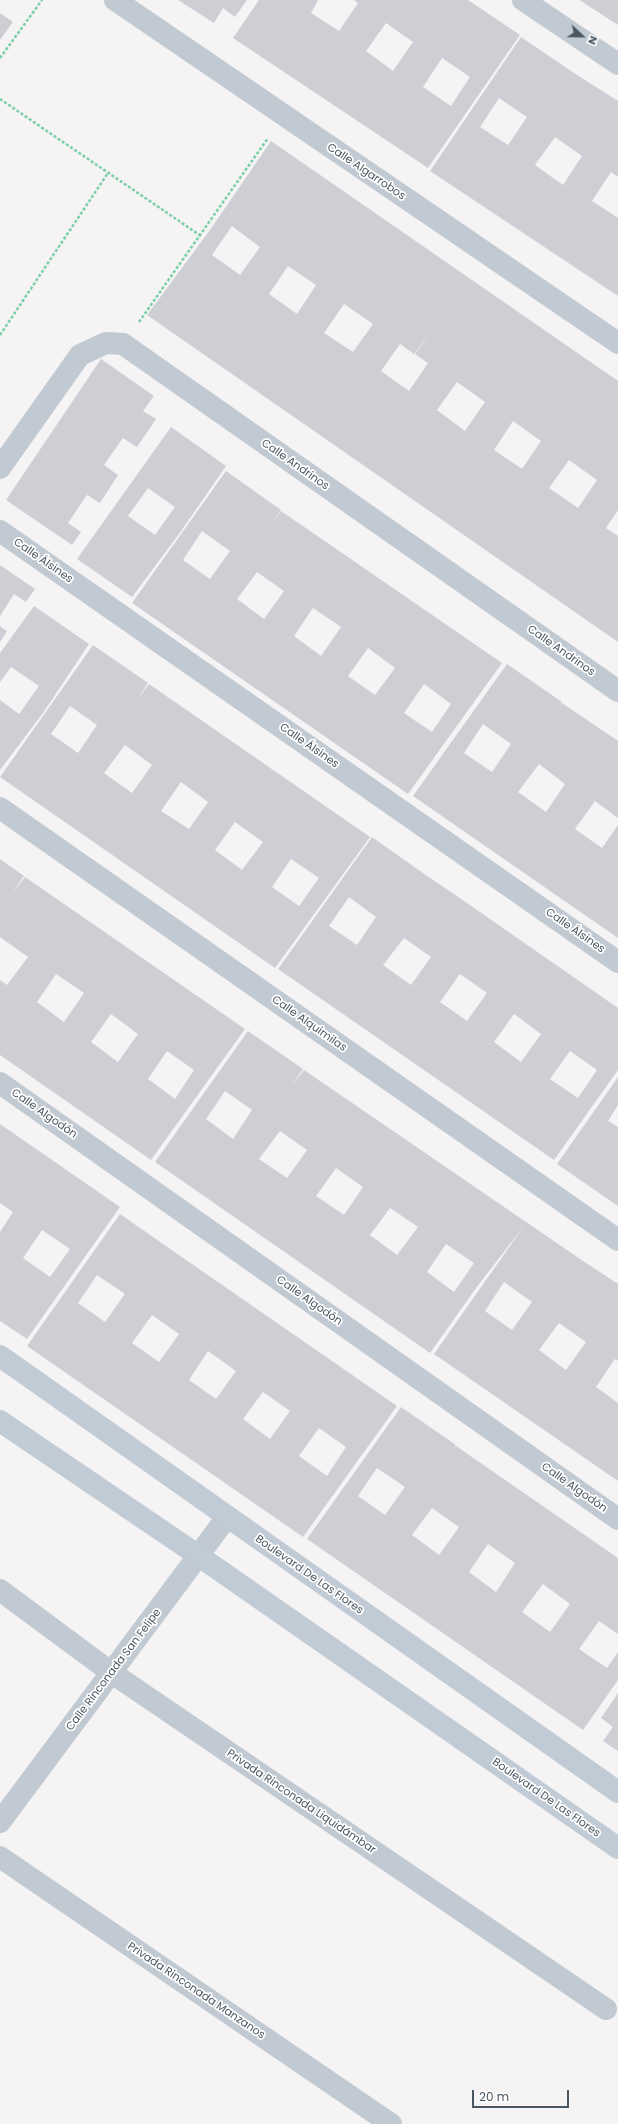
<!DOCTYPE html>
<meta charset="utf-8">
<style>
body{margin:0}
#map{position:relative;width:618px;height:2124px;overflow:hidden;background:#f5f3f3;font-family:Poppins,sans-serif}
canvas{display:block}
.north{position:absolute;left:562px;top:16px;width:40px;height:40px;-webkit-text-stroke:3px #fff;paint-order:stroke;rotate:112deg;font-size:11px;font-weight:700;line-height:16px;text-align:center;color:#4a5661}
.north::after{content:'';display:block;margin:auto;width:14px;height:18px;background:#4a5661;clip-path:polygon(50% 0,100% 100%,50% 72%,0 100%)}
.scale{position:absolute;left:472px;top:2090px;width:97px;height:18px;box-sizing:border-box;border:2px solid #4a5661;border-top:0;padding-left:5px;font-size:12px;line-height:14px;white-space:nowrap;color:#4a5661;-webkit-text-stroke:3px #fff;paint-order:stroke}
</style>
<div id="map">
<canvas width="618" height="2124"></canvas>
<div class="north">N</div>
<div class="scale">20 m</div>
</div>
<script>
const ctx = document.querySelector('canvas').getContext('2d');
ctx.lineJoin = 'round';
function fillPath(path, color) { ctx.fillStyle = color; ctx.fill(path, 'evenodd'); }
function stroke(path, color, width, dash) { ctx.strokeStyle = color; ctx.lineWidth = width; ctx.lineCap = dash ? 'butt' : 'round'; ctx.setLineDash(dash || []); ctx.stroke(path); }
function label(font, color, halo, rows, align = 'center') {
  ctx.font = font + ' Poppins,sans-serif'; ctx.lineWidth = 3.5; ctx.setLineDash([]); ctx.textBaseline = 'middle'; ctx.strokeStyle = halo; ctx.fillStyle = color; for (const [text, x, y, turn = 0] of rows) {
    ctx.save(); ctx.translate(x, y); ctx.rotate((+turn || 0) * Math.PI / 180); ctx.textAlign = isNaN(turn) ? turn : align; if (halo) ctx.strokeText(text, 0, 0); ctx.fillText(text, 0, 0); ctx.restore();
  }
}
fillPath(new Path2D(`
 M178,0H247L235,17L223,8L214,23Z
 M259,0H318L311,13L339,31L358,3L354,0H468L520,35L428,168L233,38ZM386,23L413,42L393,71L366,51ZM442,58L470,77L451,106L423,87Z
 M580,0H618V25L587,5Z
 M0,13L13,22L0,40Z
 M521,37L577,75L573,80L577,75L618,101V177L611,172L592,201L618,218V296L430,171ZM499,98L527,117L508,145L480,127ZM555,137L582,156L563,185L535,165Z
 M271,141L618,381V510L606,528L618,536V642L147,315L210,230ZM232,226L260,247L240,275L212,255ZM288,266L316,285L297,314L269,294ZM344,304L373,324L353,352L324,333ZM431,332L415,354L428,363L409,391L381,371L400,344L414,354ZM457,382L485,402L465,431L437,410ZM513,421L541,441L522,469L494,450ZM569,460L597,480L578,508L549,488Z
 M101,359L154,396L143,411L156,419L137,447L123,438L113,452L104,465L118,475L100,503L87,495L68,523L81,532L72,545L6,500Z
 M171,427L226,466L179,534L132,597L77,559ZM148,488L175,507L155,535L128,516Z
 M226,471L281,510L269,526L281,511L502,663L408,794L132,603ZM202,531L230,551L210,579L183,560ZM257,572L284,591L264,619L237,599ZM313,608L341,627L321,656L294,636ZM368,648L395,668L375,695L348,676ZM424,684L451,704L432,732L404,713Z
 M0,565L35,589L26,602L14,594L0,616Z
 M34,606L89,644L43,713L0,770V700L19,714L39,686L11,667L0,682V653Z
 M0,626L7,631L0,642Z
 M93,645L148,683L137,700L149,684L370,837L275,968L0,777ZM70,706L97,725L78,753L51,734ZM125,745L152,765L132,793L104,773ZM181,782L208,802L189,829L161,811ZM235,822L263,842L242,870L215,850ZM291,859L319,878L299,906L272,887Z
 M507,664L562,702L558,708L562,703L618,741V818L595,801L575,829L602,848L618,825V938L413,796ZM483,724L511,744L492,772L464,753ZM539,764L565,784L546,812L518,792Z
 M372,837L427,876L423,882L427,876L454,894L618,1008V1070L554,1160L278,969ZM349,897L376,917L357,945L329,926ZM404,938L431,957L411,985L383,965ZM460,974L487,993L467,1021L440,1002ZM514,1014L541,1034L521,1062L494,1042ZM570,1051L597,1070L578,1098L550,1079Z
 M0,859L24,876L12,893L25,877L245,1029L151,1160L0,1055V980L7,985L28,957L0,937ZM56,974L84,993L64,1022L37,1002ZM111,1014L138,1034L118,1062L91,1042ZM167,1051L194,1070L175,1099L148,1079Z
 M248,1031L303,1069L291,1086L304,1070L583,1261L579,1267L583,1261L618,1284V1361L615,1359L596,1387L618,1403V1481L434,1354L524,1226L476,1288L430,1353L155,1162ZM225,1091L252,1110L233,1139L206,1119ZM280,1131L307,1150L287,1178L259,1159ZM336,1168L363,1187L344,1215L316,1196ZM390,1208L418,1227L397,1255L370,1235ZM446,1244L474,1263L454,1292L427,1272ZM504,1282L532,1302L512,1330L485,1311ZM559,1323L586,1342L566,1370L539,1350Z
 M618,1077V1105L608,1121L618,1127V1206L557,1164Z
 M0,1124L120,1207L27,1339L0,1321V1232L13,1212L0,1203ZM42,1230L70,1249L50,1277L23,1258Z
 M120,1214L176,1253L172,1259L176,1253L397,1406L303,1537L27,1346ZM97,1275L125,1294L105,1322L78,1303ZM152,1315L179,1334L159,1362L132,1343ZM208,1351L236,1371L216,1399L189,1380ZM263,1392L290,1411L270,1439L243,1419ZM319,1428L346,1447L327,1476L299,1456Z
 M401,1407L456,1445L452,1451L456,1446L618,1558V1634L599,1621L579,1649L607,1668L618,1652V1680L583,1730L307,1539ZM377,1468L405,1487L385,1515L358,1496ZM432,1508L459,1527L439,1555L412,1535ZM488,1544L515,1563L496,1592L469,1572ZM543,1584L570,1604L550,1632L522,1612Z
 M618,1693V1751L603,1741L613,1727L601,1718Z`), '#cdcfd5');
stroke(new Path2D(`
 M0,58L42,0
 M0,99L201,236
 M139,322L268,138
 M0,335L108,173`), '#7ad0a6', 2.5, [3, 2]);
stroke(new Path2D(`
 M115,0L618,343
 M523,0L618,64
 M0,468L80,355L106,343L123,344L618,691
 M0,531L618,962
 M0,808L618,1240
 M0,1083L618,1519
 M0,1590L112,1673L606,2009
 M0,1822L227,1517
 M0,1857L391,2124`), '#c1cad2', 22);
stroke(new Path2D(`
 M0,1356L618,1792
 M0,1421L199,1556L618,1848`), '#c1cbd6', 22);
label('11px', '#4a5661', '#fff', [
 ["Calle Algarrobos",366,172,34],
 ["Calle Andrinos",295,465,35],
 ["Calle Álsines",43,561,35],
 ["Calle Andrinos",561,651,35],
 ["Calle Álsines",309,746,35],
 ["Calle Álsines",575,931,35],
 ["Calle Alquimilas",309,1024,35],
 ["Calle Algodón",44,1114,35],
 ["Calle Algodón",309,1301,35],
 ["Calle Algodón",574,1488,35],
 ["Boulevard De Las Flores",309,1575,35],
 ["Calle Rinconada San Felipe",114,1670,-53],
 ["Boulevard De Las Flores",546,1798,35],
 ["Privada Rinconada Liquidámbar",301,1802,34],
 ["Privada Rinconada Manzanos",196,1991,34]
]);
</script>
